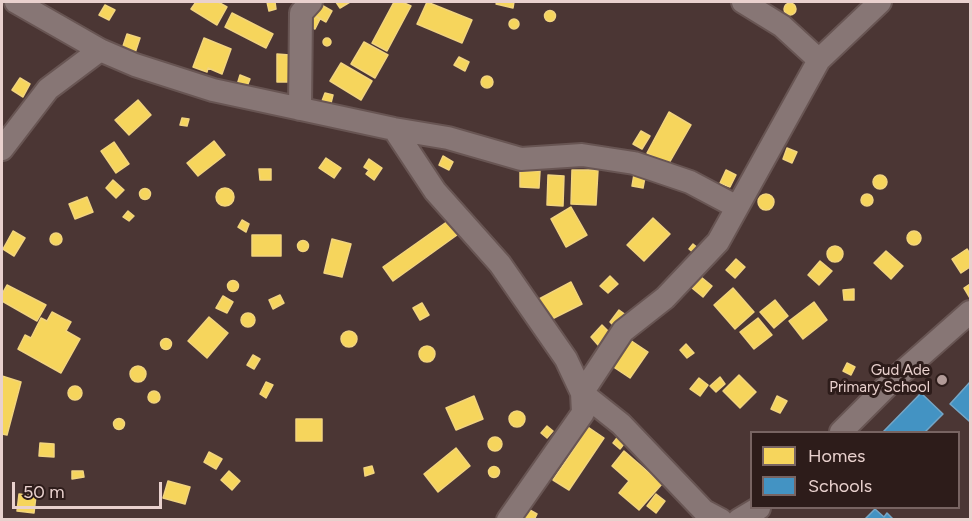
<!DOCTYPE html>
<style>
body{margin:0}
#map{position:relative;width:972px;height:521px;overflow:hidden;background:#4b3634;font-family:Figtree,sans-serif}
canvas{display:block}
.frame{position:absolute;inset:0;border:3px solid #e9d1ce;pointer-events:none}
.legend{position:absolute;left:750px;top:431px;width:210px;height:78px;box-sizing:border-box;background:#2d1c1a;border:2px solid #786462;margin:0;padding:8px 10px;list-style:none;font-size:18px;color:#e9d1ce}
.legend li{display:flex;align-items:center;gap:12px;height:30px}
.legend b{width:30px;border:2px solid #786462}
.scale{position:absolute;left:12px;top:482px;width:150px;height:27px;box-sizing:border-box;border:3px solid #e9d1ce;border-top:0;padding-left:8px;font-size:18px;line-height:21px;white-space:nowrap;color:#e9d1ce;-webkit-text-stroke:4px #2d1c1a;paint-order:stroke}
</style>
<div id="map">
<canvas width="972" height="521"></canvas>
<div class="frame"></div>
<ul class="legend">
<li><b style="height:16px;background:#f6d55c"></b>Homes</li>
<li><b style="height:16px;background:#4393c3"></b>Schools</li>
</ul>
<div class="scale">50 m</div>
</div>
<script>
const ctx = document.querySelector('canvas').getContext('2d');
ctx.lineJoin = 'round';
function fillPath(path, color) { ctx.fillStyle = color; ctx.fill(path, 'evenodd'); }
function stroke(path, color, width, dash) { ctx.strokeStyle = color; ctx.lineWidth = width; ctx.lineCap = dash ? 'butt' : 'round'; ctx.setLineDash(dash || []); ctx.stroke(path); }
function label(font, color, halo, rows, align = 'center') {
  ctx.font = font + ' Figtree,sans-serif'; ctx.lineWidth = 6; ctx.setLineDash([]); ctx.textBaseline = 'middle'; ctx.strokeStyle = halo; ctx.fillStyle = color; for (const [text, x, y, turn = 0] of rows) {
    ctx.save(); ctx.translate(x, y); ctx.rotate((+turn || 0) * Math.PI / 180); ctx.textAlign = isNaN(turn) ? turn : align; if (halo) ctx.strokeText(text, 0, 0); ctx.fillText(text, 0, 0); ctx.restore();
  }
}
const homes = new Path2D(`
 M196,2H218L227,7L217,25L191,9Z
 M267,2H275L276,9L269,11Z
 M336,2H350L340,8Z
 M394,2H402L411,6L387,51L372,43Z
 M427,2L472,20L462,43L417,24Z
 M497,2H514L513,8L496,4Z
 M318,3L332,11L326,22L312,14Z
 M784 9a6 6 0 1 1 12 0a6 6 0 1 1-12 0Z
 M105,5L115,10L109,20L99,15Z
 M544.5 16a5.5 5.5 0 1 1 11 0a5.5 5.5 0 1 1-11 0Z
 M232,13L273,34L266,48L225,27Z
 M311,14L320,19L315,29L306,25Z
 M509 24a5 5 0 1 1 10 0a5 5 0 1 1-10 0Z
 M127,34L140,38L135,53L122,49Z
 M204,38L231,49L222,74L208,68L207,72L193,67Z
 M323 42a4 4 0 1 1 8 0a4 4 0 1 1-8 0Z
 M364,42L388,55L375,78L351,64Z
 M277,54L290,55L289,82H277Z
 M459,57L469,62L465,71L454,65Z
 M341,63L372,81L361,100L330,81Z
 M240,75L250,79L246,89L237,85Z
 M481 82a6 6 0 1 1 12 0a6 6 0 1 1-12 0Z
 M20,78L30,84L23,97L12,90Z
 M325,93L333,95L331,103L322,101Z
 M138,100L151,115L129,135L115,120Z
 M669,112L691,125L668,165L647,153Z
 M182,118L189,119L187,126L180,125Z
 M641,131L650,136L642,149L633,144Z
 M214,141L225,155L198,176L187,163Z
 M114,142L129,164L116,173L101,151Z
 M787,148L797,152L792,163L783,159Z
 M443,156L453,162L449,170L439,165Z
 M326,158L341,168L334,178L319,168Z
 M369,159L382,168L374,180L366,174L369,170L364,167Z
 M259,169H271V180H260Z
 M572,170H598L596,205L571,204Z
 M726,170L736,175L730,187L720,183Z
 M520,171H540L539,188L520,187Z
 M634,174L645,177L643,188L632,186Z
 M873 182a7 7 0 1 1 14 0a7 7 0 1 1-14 0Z
 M548,175L564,176L563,206L547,205Z
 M113,180L124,190L116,198L106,188Z
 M216 197a9 9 0 1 1 18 0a9 9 0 1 1-18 0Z
 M139.5 194a5.5 5.5 0 1 1 11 0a5.5 5.5 0 1 1-11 0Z
 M861 200a6 6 0 1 1 12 0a6 6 0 1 1-12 0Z
 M758 202a8 8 0 1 1 16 0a8 8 0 1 1-16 0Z
 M87,197L93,212L75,219L69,204Z
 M571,207L587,235L566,247L551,219Z
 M128,211L134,216L129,221L123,217Z
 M653,218L670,234L644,261L627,245Z
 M242,220L249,224L246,232L238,227Z
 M448,221L457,235L393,281L383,267Z
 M907 238a7 7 0 1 1 14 0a7 7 0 1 1-14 0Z
 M13,231L25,238L14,256L3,249Z
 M50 239a6 6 0 1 1 12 0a6 6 0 1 1-12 0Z
 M252,235H281V256H252Z
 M332,239L351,244L342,277L324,273Z
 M297.5 246a5.5 5.5 0 1 1 11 0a5.5 5.5 0 1 1-11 0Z
 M693,244L699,249L695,254L689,249Z
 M827 254a8 8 0 1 1 16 0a8 8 0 1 1-16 0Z
 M967,249L970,254V267L961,273L952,259Z
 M886,251L903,266L891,279L874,263Z
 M736,259L745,267L735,278L726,270Z
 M820,261L832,271L819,285L808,275Z
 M610,276L618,284L608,293L600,286Z
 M701,277L712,286L703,297L692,288Z
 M227.5 286a5.5 5.5 0 1 1 11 0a5.5 5.5 0 1 1-11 0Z
 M571,282L582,304L550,320L539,299Z
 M970,284V298L964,288Z
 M7,285L46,305L37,321L2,301V294Z
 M733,288L754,312L735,329L714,305Z
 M854,289V300H844L843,290Z
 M280,295L284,303L273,309L269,300Z
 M223,296L233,302L227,313L216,308Z
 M775,300L788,316L774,328L760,312Z
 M814,302L827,320L803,339L789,321Z
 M422,303L429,315L420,320L413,308Z
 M619,310L626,315L616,328L610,322Z
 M52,312L71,322L66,331L80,339L61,373L18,349L25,335L31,338L41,318L47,321Z
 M241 320a7 7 0 1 1 14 0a7 7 0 1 1-14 0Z
 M209,317L228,333L207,358L188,341Z
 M758,318L772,335L754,349L740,332Z
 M602,325L610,333L598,345L591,337Z
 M341 339a8 8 0 1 1 16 0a8 8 0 1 1-16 0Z
 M160.5 344a5.5 5.5 0 1 1 11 0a5.5 5.5 0 1 1-11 0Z
 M630,340L648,352L630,378L612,366Z
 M686,344L694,353L687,358L680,350Z
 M419 354a8 8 0 1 1 16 0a8 8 0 1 1-16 0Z
 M253,355L260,359L254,369L247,365Z
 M847,363L855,367L851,375L843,371Z
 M130 374a8 8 0 1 1 16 0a8 8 0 1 1-16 0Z
 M739,375L756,392L740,408L723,391Z
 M2,376L21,382L7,435L2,434Z
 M720,377L725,384L716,392L710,386Z
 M699,378L708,385L700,396L690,389Z
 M266,382L273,385L266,398L260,394Z
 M68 393a7 7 0 1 1 14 0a7 7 0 1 1-14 0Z
 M148 397a6 6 0 1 1 12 0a6 6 0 1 1-12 0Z
 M474,396L483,419L456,430L446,408Z
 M777,396L787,401L780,413L771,409Z
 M509 419a8 8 0 1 1 16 0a8 8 0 1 1-16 0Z
 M113.5 424a5.5 5.5 0 1 1 11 0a5.5 5.5 0 1 1-11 0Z
 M296,419H322V441H296Z
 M582,423L604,438L569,490L553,480L580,440L574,435Z
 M547,426L553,431L547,438L541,433Z
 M620,434L627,440L620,449L613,443Z
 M488 444a7 7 0 1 1 14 0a7 7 0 1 1-14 0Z
 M40,443L54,444V457L39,456Z
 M456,448L470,466L438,492L424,474Z
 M624,451L662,484L639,510L619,493L629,481L612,466Z
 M209,452L222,459L216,469L204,462Z
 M372,466L374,473L365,476L364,468Z
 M488.5 472a5.5 5.5 0 1 1 11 0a5.5 5.5 0 1 1-11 0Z
 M72,471H83L84,477L72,479Z
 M229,471L240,481L232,490L221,480Z
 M168,481L190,487L185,504L163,498Z
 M19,494L36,496L34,513L17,511Z
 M656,494L665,501L656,513L647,506Z
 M528,509L537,514L534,520H522Z`);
fillPath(homes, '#f6d55c');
stroke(homes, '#f2d47e', 1.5);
const schools = new Path2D(`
 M970,382V419L969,421L950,404Z
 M921,393L943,414L925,432H883Z
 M875,509L884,517L887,513L894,520H864Z`);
fillPath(schools, '#4393c3');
stroke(schools, '#75a6c6', 1.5);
const minor = new Path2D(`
 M16,2L100,50L135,65L213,90L394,129L448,138L521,159L582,155L634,163L690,182L737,207
 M743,2L782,26L819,60
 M300,109L301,13L311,2
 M394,129L435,191L500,264L566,359L582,393L621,424L704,511L721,520
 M2,149L48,89L100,50
 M841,432L891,382L970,312
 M508,520L583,413L582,393L623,331L665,298L718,242L819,60L880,2
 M739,520L759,508`);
stroke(minor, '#685553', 26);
stroke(minor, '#877675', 22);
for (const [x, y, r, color] of [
 [942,380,6,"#b29b98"]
]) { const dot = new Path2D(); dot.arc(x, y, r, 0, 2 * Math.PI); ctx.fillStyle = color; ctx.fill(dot); stroke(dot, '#2d1c1a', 2); }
label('15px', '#e9d1ce', '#2d1c1a', [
 ["Gud Ade",930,371],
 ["Primary School",930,388]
], 'right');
</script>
